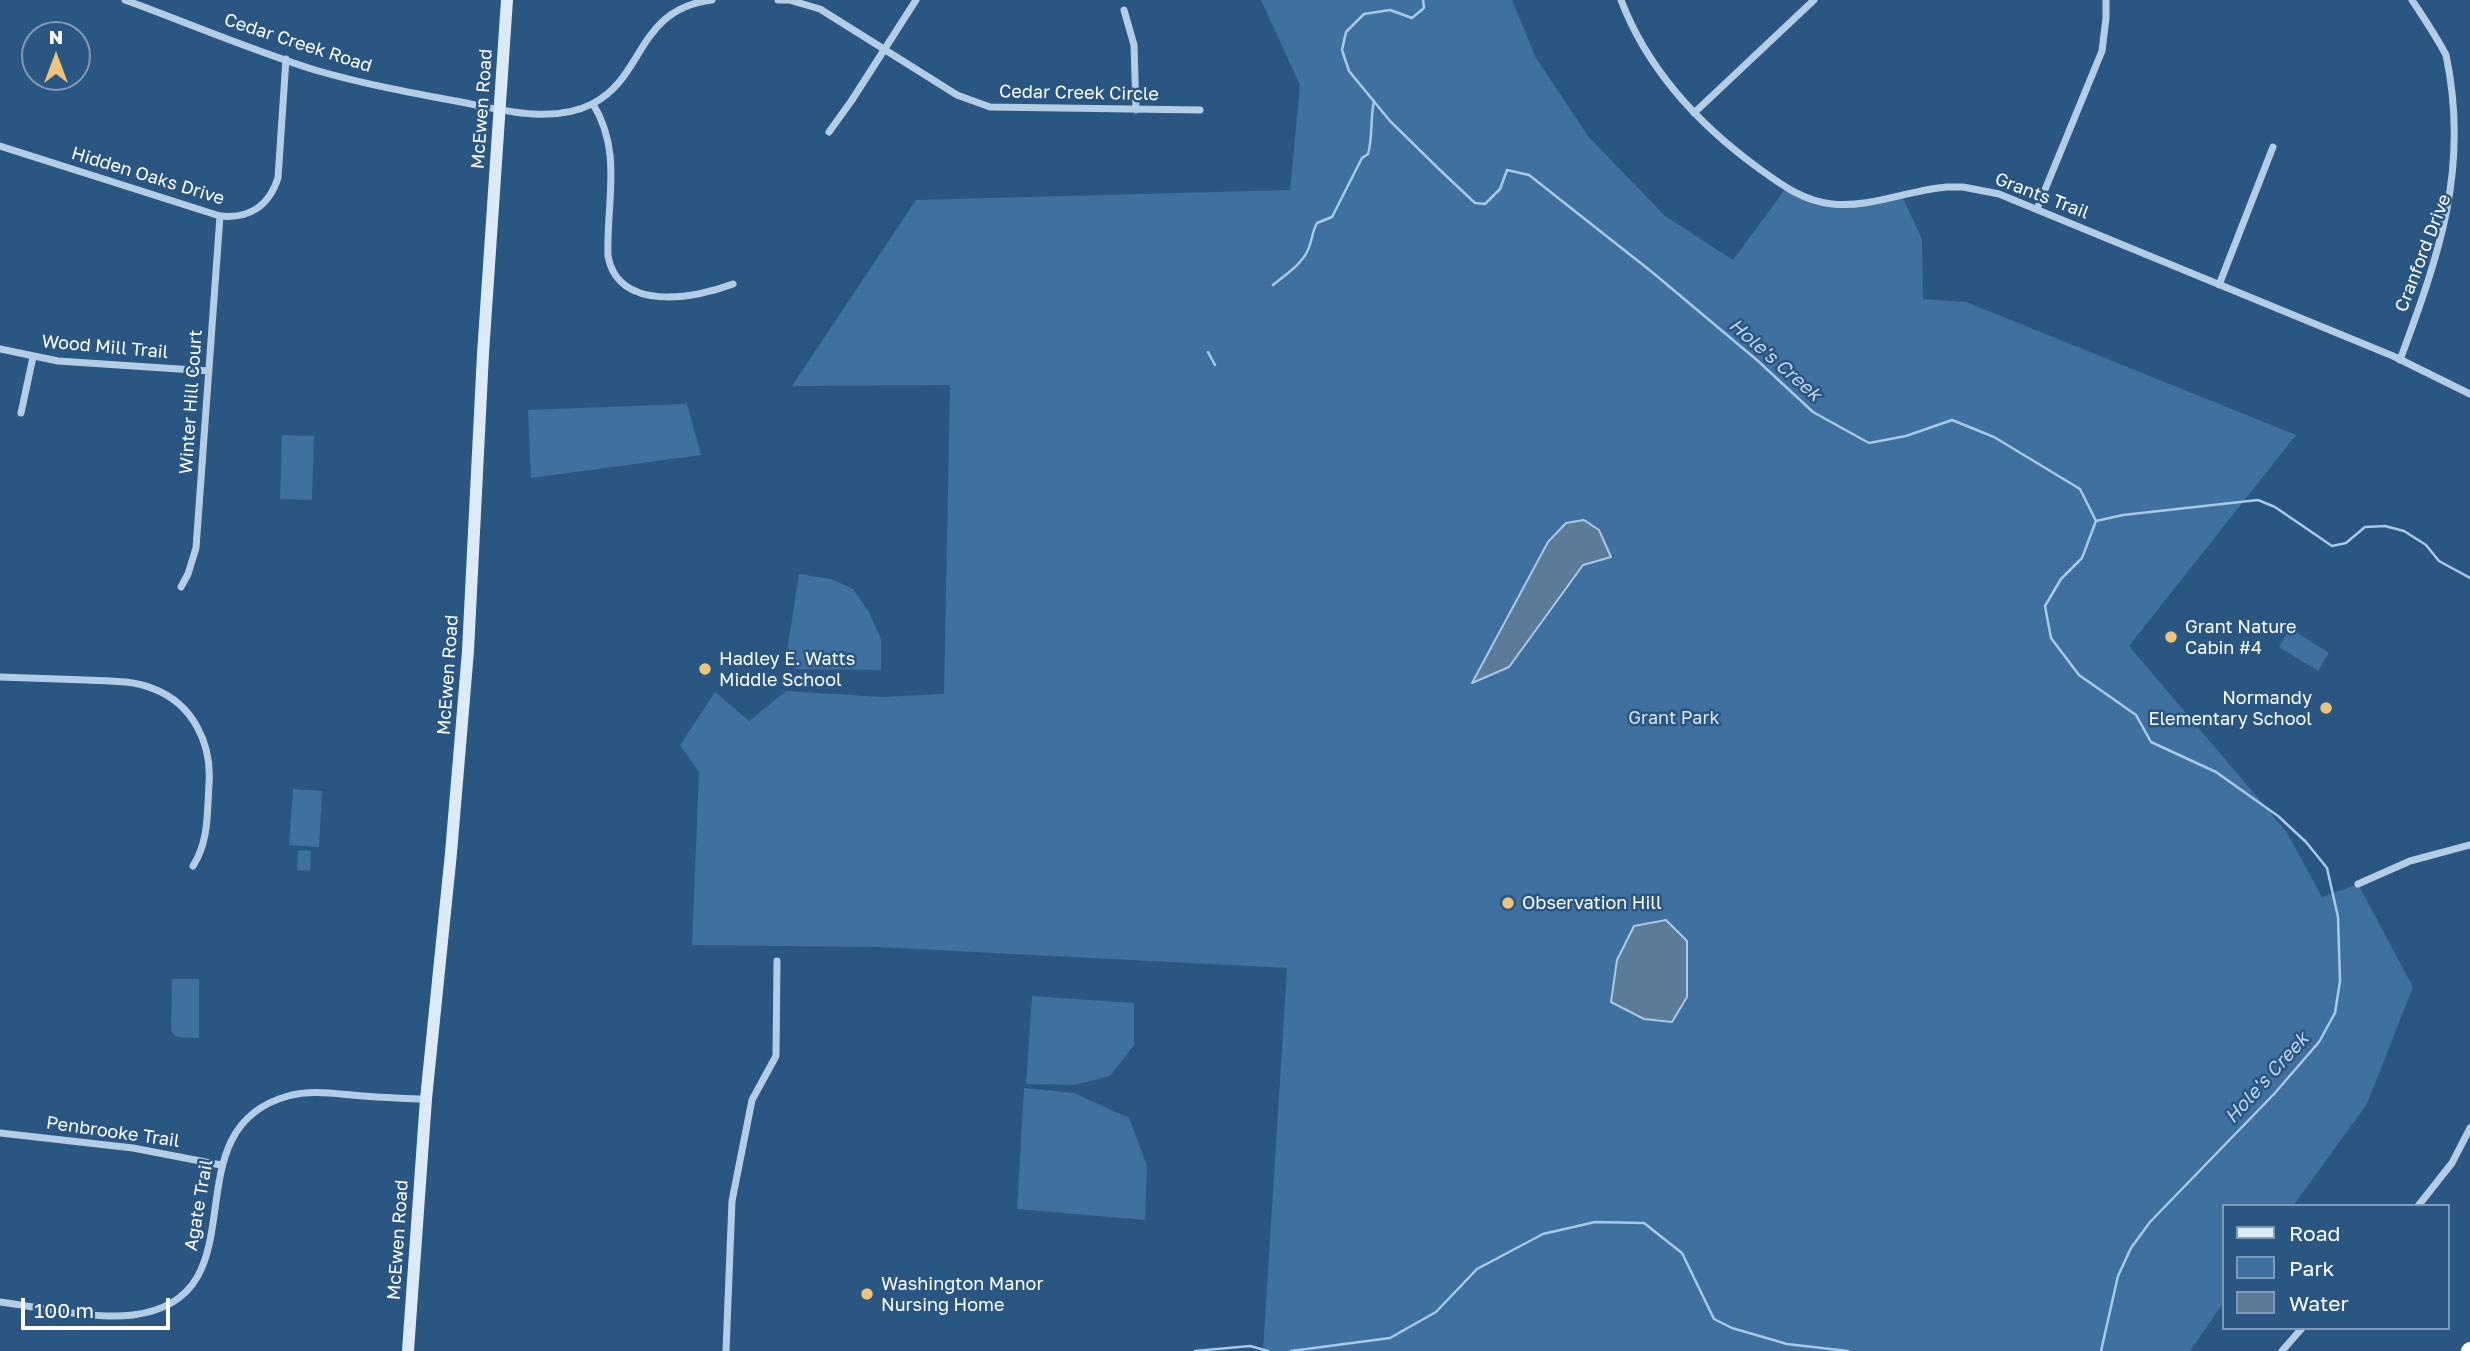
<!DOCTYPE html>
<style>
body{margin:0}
#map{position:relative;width:2470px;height:1351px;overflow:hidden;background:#2a5682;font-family:"Golos Text",sans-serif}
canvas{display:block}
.legend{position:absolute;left:2222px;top:1204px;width:228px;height:126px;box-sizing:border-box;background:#2a5682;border:2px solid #7f9ab4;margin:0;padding:9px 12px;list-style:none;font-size:21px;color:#fff}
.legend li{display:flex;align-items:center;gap:14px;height:35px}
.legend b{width:35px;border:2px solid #7f9ab4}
.north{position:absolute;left:21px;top:21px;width:70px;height:70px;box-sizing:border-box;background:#2a5682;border:2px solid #7f9ab4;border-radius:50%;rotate:0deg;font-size:19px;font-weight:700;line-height:28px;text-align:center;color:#fff}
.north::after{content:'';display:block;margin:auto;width:24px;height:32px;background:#ecc47b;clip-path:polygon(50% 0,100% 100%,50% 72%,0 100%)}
.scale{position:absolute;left:21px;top:1298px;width:149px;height:32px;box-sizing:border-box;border:4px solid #fff;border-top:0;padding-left:9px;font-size:21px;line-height:24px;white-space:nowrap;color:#fff;-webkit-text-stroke:5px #2a5682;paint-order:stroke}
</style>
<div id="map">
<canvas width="2470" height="1351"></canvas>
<ul class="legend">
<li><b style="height:9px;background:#dce9f6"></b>Road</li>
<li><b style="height:19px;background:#3f709f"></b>Park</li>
<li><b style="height:19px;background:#5c7b99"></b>Water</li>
</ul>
<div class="north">N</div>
<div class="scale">100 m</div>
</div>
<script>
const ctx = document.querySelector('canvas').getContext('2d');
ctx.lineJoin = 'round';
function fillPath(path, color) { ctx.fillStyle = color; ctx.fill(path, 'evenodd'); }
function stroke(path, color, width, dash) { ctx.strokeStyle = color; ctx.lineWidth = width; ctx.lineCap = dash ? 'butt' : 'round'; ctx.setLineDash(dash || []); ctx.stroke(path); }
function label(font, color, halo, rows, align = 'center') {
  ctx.font = font + ' "Golos Text",sans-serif'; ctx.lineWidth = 5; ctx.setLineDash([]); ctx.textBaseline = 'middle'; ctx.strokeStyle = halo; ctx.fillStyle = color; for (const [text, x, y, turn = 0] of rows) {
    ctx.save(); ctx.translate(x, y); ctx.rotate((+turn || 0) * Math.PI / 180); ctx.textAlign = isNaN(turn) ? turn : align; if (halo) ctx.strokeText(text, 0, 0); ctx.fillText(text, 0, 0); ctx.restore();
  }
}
fillPath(new Path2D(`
 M1261,0H1512L1536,58L1588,136L1665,216L1733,260L1786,188L1798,194L1845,205L1901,194L1922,239L1923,299L1966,302L2296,435L2129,646L2286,831L2322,897L2358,884L2413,987L2367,1104L2293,1206H2223V1303L2190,1351H1263L1287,968L877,947L692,945L699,772L680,745L715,692L749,721L786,691L882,697L944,694L950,385L792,386L916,200L1290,190L1300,85Z
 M687,404L701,455L531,478L528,410Z
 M282,435L314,436L312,500L280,499Z
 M799,574L831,579L853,589L869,612L881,639V670L795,669L786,658Z
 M2290,628L2329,653L2318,671L2279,647Z
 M293,789L322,791L319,847L289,845Z
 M298,850L311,851L310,871L297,870Z
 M172,979H199V1038L177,1037L171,1031Z
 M1032,996L1134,1003V1045L1110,1076L1074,1085L1026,1084Z
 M1024,1088L1074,1093L1129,1118L1147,1166L1145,1220L1017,1209Z`), '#3f709f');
const water = new Path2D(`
 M1584,520L1599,530L1611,557L1583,565L1509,667L1472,683L1548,542L1566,523Z
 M1666,920L1687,941V997L1672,1022L1644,1019L1611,1002L1617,960L1634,926Z`);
fillPath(water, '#5c7b99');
stroke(water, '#a8c9e6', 2);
stroke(new Path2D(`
 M1423,0L1424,8L1412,18L1390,10L1364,14L1346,32L1342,50L1349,71L1390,121L1441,171L1475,203L1485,204L1500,189L1507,170L1529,175L1652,272L1758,361L1813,412L1869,443L1906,436L1952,420L1994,437L2080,489L2096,521L2082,558L2061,579L2045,606L2051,638L2079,675L2136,715L2151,742L2216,772L2278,816L2306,842L2327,868L2338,917L2340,981L2335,1013L2319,1042L2274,1094L2150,1222L2131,1248L2118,1276L2101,1351
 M1273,285C1285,275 1301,265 1308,250C1312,241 1312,232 1317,223L1332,217L1362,158L1368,154C1373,137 1370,119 1374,101
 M1208,352L1215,365
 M2096,521L2123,515L2258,500L2275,507L2332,546L2346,543L2365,527L2385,526L2404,531L2426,545L2439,561L2470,578
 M1195,1351L1250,1346L1268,1351
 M1291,1351L1390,1338L1436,1312L1477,1269L1543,1234L1595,1222L1644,1223L1682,1253L1714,1319L1732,1328L1787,1344L1848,1351`), '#a8c9e6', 2.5);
stroke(new Path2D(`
 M125,0C188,23 251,50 315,70C363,84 412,93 461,102C501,110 553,124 592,104C645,78 636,9 712,0
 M778,0H789L820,9L957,95L990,107L1200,110
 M1621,0C1648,71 1700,126 1761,170C1783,186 1804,201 1832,204C1871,208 1908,190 1947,187H1963L1999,194L2393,356L2470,394
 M1124,10L1134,45L1136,110
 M593,104C623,152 606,203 608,256C618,312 694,299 733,284
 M1694,113L1814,0
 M829,132L852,100L916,0
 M0,146L220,216C249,219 269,206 278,178L286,59
 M2037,209L2102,51L2106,18V0
 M2219,285L2273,147
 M0,349L58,361L209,371
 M2400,360C2439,255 2470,168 2446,55C2436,36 2424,18 2412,0
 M21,413L33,357
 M181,587L188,574L196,548L220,216
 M0,677C29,678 57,679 86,680C109,681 132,680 154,689C193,704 212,744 209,784C207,813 209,841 193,866
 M2358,884L2410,861L2470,845
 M0,1133L133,1148L221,1165
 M2418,1206L2452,1163L2470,1128
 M0,1302C38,1307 96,1320 133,1315C267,1298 165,1130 288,1096C309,1090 331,1093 352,1095C377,1097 401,1099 426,1099
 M726,1351L732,1201L752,1100L776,1056L777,961
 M2282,1351L2302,1328`), '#b3cde6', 7);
stroke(new Path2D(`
 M408,1351L426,1099L451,853L468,651L483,354L507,0`), '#dce9f6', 12);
stroke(new Path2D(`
 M2469,1351L2470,1350`), '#fff', 16);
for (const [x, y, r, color] of [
 [2171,637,7,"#ecc47b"],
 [705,669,7,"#ecc47b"],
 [2326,708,7,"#ecc47b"],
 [1508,903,7,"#ecc47b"],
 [867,1294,7,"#ecc47b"]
]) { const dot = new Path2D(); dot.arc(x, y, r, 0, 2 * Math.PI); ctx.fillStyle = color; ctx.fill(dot); stroke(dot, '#2a5682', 2.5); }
label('18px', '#fff', '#2a5682', [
 ["Cedar Creek Road",298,43,18],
 ["Cedar Creek Circle",1079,93,1],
 ["McEwen Road",482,109,-86],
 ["Hidden Oaks Drive",148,176,17],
 ["Grants Trail",2042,196,21],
 ["Cranford Drive",2423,253,-69],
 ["Wood Mill Trail",105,347,5],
 ["Winter Hill Court",191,402,-86],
 ["McEwen Road",448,675,-86],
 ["Penbrooke Trail",113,1132,8],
 ["Agate Trail",199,1205,-80],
 ["McEwen Road",398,1240,-86]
]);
label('18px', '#fff', '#2a5682', [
 ["Grant Nature",2185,627],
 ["Cabin #4",2185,648],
 ["Hadley E. Watts",719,659],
 ["Middle School",719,680],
 ["Normandy",2312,698,"right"],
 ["Elementary School",2312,719,"right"],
 ["Observation Hill",1522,903],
 ["Washington Manor",881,1284],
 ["Nursing Home",881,1305]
], 'left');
label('18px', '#d6e6f5', '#2a5682', [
 ["Grant Park",1674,718]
]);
label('italic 19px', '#bed7ee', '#2a5682', [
 ["Hole's Creek",1775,360,41],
 ["Hole's Creek",2267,1078,-48]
]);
</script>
